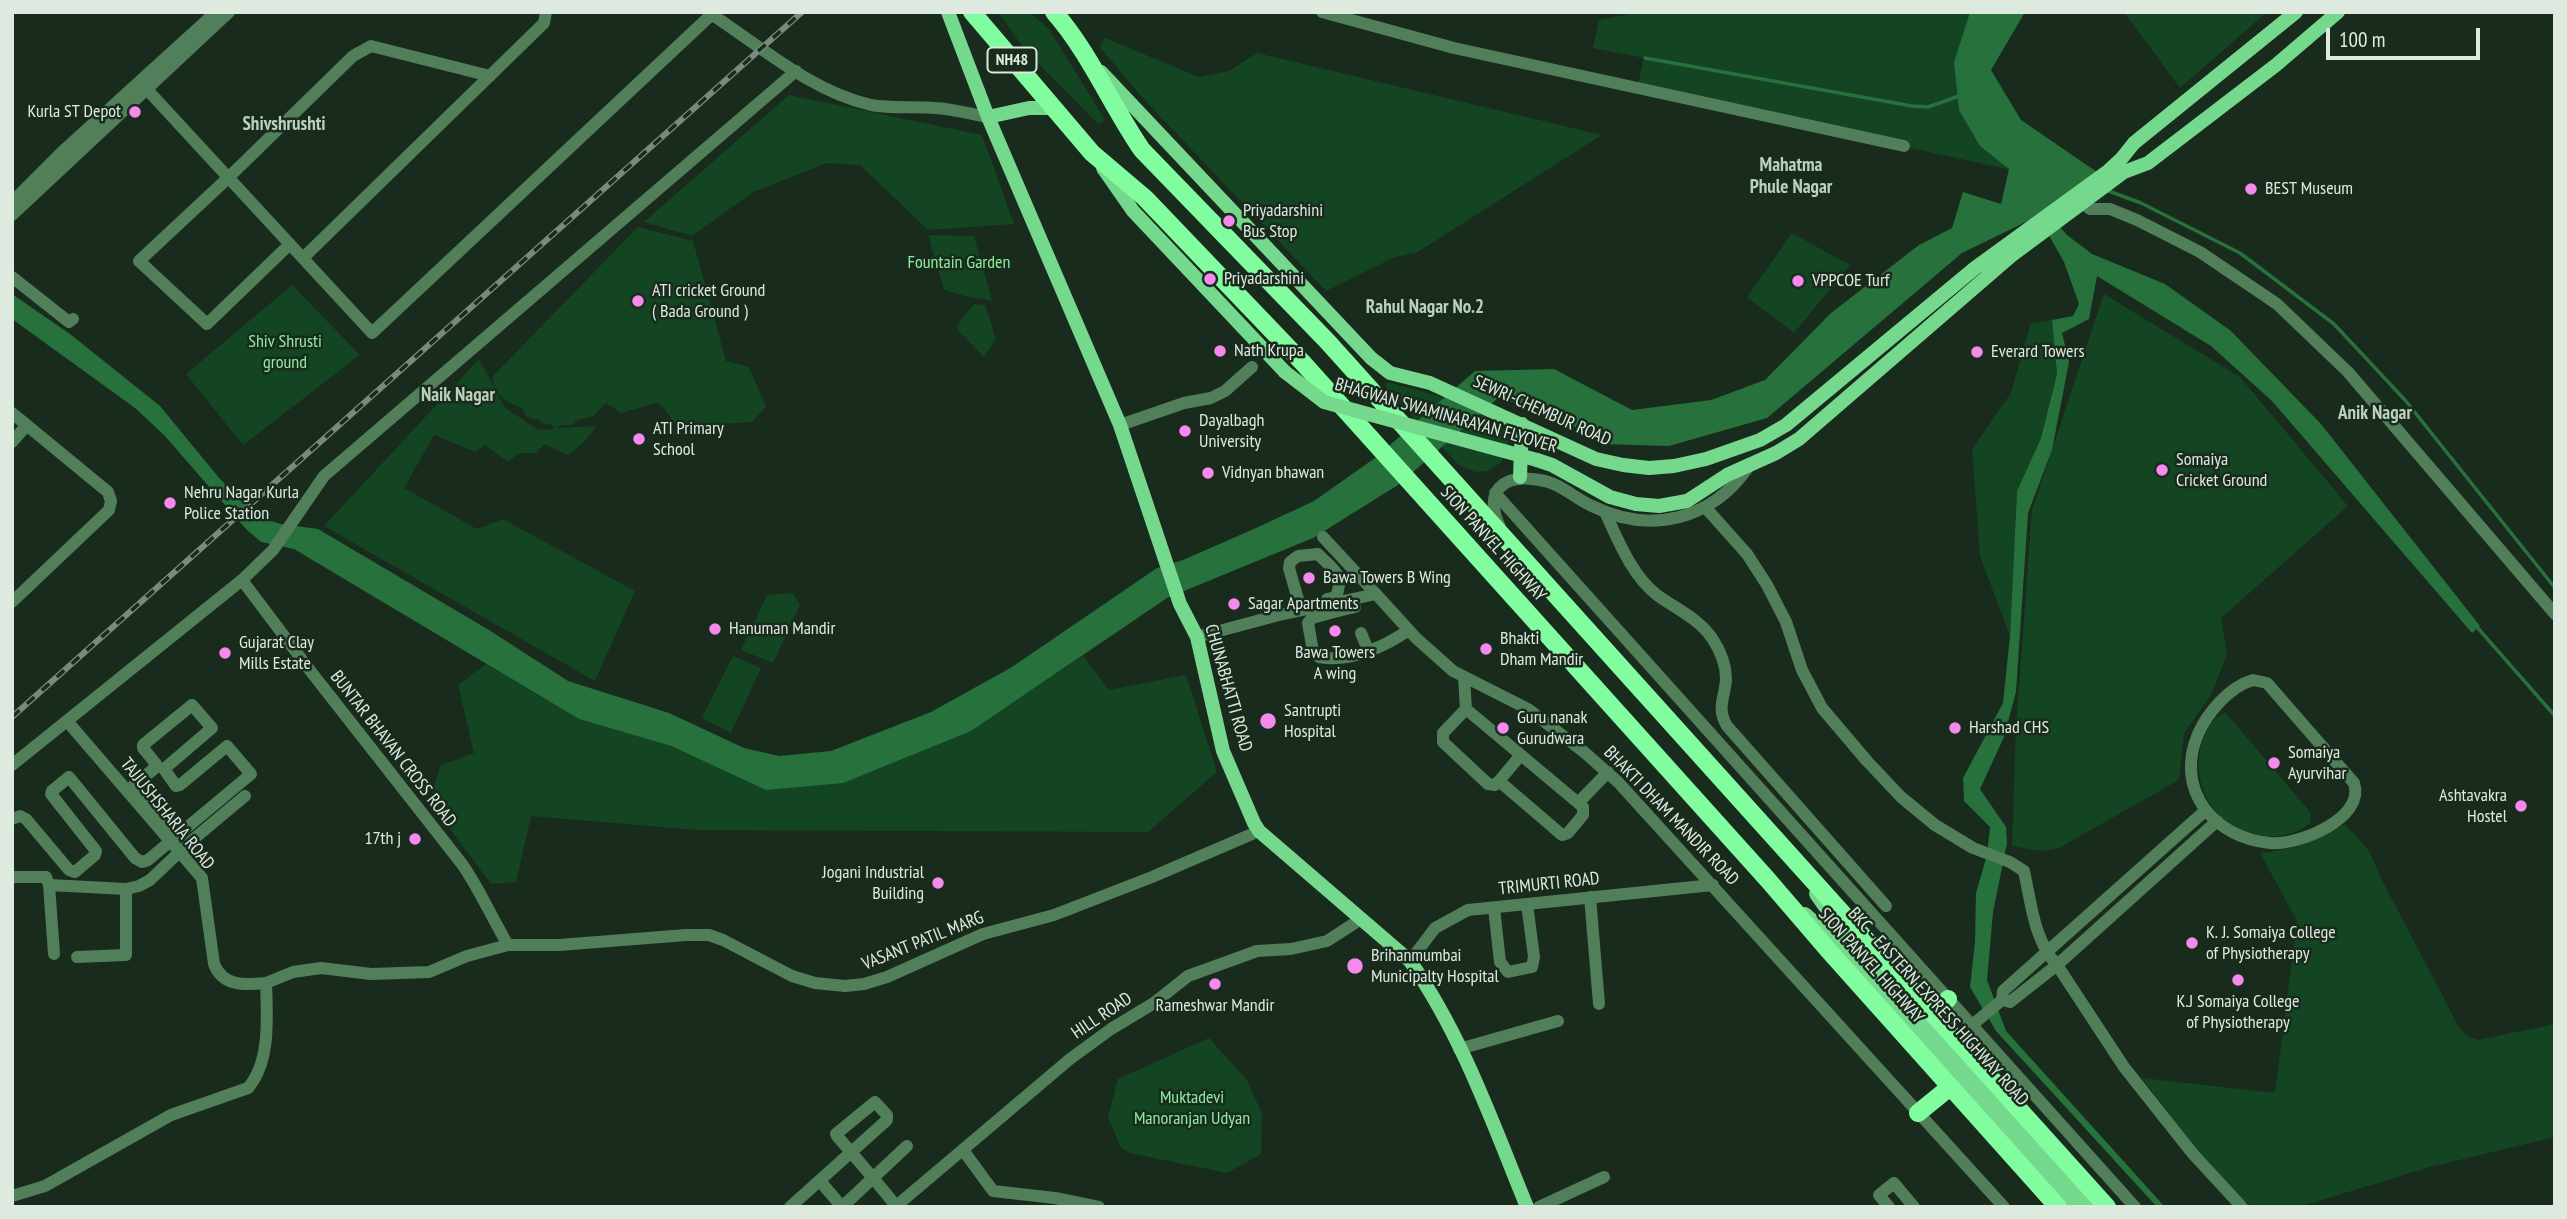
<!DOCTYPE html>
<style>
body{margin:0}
#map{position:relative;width:2567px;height:1219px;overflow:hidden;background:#192b1c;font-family:"PT Sans Narrow",sans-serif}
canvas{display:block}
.frame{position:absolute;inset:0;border:14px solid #deeae0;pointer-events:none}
.scale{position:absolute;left:2326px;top:28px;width:154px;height:32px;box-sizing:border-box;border:4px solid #deeae0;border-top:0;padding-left:9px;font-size:21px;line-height:24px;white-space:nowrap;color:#deeae0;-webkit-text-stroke:5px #192b1c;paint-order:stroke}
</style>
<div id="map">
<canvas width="2567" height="1219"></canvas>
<div class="frame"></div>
<div class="scale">100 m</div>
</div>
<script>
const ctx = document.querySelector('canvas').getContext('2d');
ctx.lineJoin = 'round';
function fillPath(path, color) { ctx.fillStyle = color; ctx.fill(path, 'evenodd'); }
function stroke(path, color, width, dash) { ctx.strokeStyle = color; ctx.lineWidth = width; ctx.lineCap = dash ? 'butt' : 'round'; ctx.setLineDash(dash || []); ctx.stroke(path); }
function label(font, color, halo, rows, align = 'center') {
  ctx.font = font + ' "PT Sans Narrow",sans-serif'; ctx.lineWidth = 5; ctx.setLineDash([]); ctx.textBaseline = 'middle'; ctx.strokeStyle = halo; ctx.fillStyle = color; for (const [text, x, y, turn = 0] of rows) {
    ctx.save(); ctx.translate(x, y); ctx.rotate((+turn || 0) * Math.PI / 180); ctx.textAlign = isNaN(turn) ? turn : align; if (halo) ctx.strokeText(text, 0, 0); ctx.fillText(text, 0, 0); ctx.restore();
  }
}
fillPath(new Path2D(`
 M998,12H1029L1049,29L1105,120L1099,125L1025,50Z
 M1640,12H1970L1954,62L2011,170L1637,88L1644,58L1593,48L1599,20Z
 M2124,12H2267L2180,88Z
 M1105,38L1199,77L1229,71L1257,53L1602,135L1416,253L1395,257L1326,291L1140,95L1100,47Z
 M789,95L982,135L1014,224L928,230L860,165L827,163L753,192L692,236L644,222Z
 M638,227L693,241L726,361L749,367L766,407L752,422L677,427L664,408L657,403L621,413L606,403L594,416L577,420L573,425H562L555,428L597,426L583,443L568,455L544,444L536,453H519L508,462L485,445L475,452L434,435L404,488L477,529L503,519L635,591L595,681L324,526L479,359L505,408L539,430L555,429L552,425L542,423L538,418L533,420L526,416L522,408C507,403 492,394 493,376Z
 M1792,233L1850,265L1794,333L1747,297Z
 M928,235L974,236L992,301L965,296L944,290Z
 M292,285L360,355L243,445L186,374Z
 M2104,294L2240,377L2348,506L2221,618L2227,655L2211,695L2184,733L2179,780L2059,848L2042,851L2012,846L2016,727L2032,510Z
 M974,304L985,305L996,339L984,357L958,330L957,325Z
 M2052,320L2057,374L2041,438L2017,491L2010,636L1980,556L1972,449L2011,393L2031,323Z
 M1386,382C1422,391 1485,406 1510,434L1506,456L1499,464L1488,471L1476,472L1459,465L1386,389Z
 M793,593L800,605L773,663L741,650L767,595Z
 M733,656L761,668L731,733L702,718Z
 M1083,656L1109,690L1186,675L1217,772L1148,832L696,830L531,816L516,882L491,884L429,801L441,765L474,753L458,685L486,664L579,719L671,746L766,790L970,731Z
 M2226,713L2311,813L2310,823C2301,831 2289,835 2276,836C2221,843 2183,783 2205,735C2210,725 2215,715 2226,713Z
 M2345,824L2369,851L2384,884L2460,1029L2468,1037L2478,1040L2555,1024V1137L2430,1167L2299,1207H2253L2223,1184L2142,1078L2275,1093L2297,921L2260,853C2291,851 2317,839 2345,824Z
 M1209,1038L1247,1080L1262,1114L1261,1154L1227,1173L1130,1153L1121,1148L1108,1117L1118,1079Z`), '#134522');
fillPath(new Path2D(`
 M1970,12H2025L1991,70L2021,120L2097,172L2046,211L2067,235L2092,254L2165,284L2231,331L2321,424L2480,626L2472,633L2272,401L2211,346L2097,276L2089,319L2062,333L2069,362L2052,450L2028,513L2016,692L2004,737L1980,789L2006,827L2007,843L1993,912L1987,980L2006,1031L2165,1207H2157L1996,1031L1970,987L1975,942L1976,893L1987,855L1990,827L1964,801L1963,778L2003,703L2010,636L2017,491L2041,438L2057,374L2052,320L2073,316L2079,304L2064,262L2038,216L1962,253L1767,418L1669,446L1600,444L1556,414L1498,398L1398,485L1313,538L1167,598L971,731L843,783L766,790L671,746L579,719L294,549L261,542L246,529L164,435L135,408L12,319V294L70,334L160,406L220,479L261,518L281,524L318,529L489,630L568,681L669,713L744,748L779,756L831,751L931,712L1012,667L1157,568L1183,560L1256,528L1314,501L1375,458L1475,371L1554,369L1632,410L1711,400L1765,380L1831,313L1919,245L1952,228L1963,192L2001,204L2009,169L1980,146L1959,110L1954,62Z`), '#26713c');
stroke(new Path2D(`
 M1645,58L1912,106L1928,107L1962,95
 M2106,190L2141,203L2240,253L2334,324L2405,400L2555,588
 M2476,626L2555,716`), '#26713c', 3.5);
stroke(new Path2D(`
 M708,12C759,45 810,91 871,105C892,109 914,106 935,108C954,109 970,114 988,117
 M1322,12L1454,48L1904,146
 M141,83L372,333L711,15
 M12,202L62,152L216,12
 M2082,203L2090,209H2110L2137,220L2200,252L2277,304L2348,372L2555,614
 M12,215L229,12
 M290,244L207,324L139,261L228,178L353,56L371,46L490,76
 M303,258L544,23L546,12
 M12,277L69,322L73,319
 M12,413L108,492L111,501L109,510L12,602
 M1120,425L1184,403L1211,398L1225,391L1252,367
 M12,442L26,426
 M1495,493L2135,1207
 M1705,507L1747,554L1767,585L1786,622L1802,670L1822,708L1867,761L1901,797L1935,825L1973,848L2010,862L2024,871C2031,902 2034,941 2057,965L2124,1067L2193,1154L2242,1207
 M1605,512C1618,540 1632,576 1657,595C1676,609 1698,618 1712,638C1720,650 1726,664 1726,679C1725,698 1716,707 1727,726L1886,906
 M1500,527C1483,491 1503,473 1540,480C1560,483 1574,498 1592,506C1651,535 1712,520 1749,466
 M1323,537L1376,594
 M242,580L312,673L462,864C480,890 492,918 508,945
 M1336,602L1338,611L1312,618L1308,623L1313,651L1319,657C1349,663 1384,647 1409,630
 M1301,610L1289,568L1290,562L1298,556L1318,554C1334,571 1345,573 1336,597L1327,599
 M1338,611L1355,607
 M1361,633L1368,650
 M1197,637L1275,616L1376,594L1416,638L1453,671L1528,709L1584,752L1618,782L2004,1207
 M1464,677L1466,709L1443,733V742L1488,784L1495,785L1499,781L1562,835L1568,833L1583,815V807L1466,709
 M2253,680L2267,683L2354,783C2366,818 2298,846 2270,843C2214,838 2174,790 2198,734C2208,712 2229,687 2253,680Z
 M67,721L202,878L214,964C223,987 245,985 266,983
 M12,765L242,580L273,550L324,476L796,71
 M1499,781L1520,756
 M135,785L177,836
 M1578,803L1608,772
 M12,819L20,816L26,819L69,870L75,872L95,855L96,851L51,794L52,791L69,777L135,858L142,862L148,860L251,774L227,746L180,785L176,786L164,769L212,728L192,705L143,745V748L156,764L155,768L127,791
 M12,877H46L49,885L126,889L139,886L150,880L190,842L245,796
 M49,885L54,954
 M1590,897L1599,1004
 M1494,908L1500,962L1508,972L1532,967L1534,957L1527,904
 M77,957L126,955V889
 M1410,961L1435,928L1468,910L1713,885
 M2002,1000L2010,1002L2057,965L2217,821
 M1971,1026L2002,1000L2003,991L2206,810
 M1459,1049L1558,1021
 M963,1150L993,1191L1055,1198L1099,1207
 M820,1181L842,1207
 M12,1196L45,1186L171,1115L248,1088C271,1061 267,1016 266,983L293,972L321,968L371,974L429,972L467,956L508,945H559L686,935H709L723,940L792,976L815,983L845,986L864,984L887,977L983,934L1054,915L1152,877L1259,831
 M790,1207L887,1120V1115L875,1102L836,1134L837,1136C857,1159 877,1182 896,1206
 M842,1207L907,1146
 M895,1207L1070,1059L1111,1029L1154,1003L1188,976L1257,951L1291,949L1327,941L1361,919
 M1539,1207L1604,1177
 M1889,1207L1879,1195L1894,1183L1914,1207`), '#507f5a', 12);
stroke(new Path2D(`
 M948,12L988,117L1120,425L1180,604L1197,637L1223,751L1254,823L1259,831L1410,961C1462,1035 1493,1124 1527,1207
 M1101,72L1371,358L1390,373L1430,383L1596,459L1623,465L1649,468L1674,466L1706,459L1760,440L1786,425L1975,268L2107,172L2122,158L2134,143L2296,12
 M988,117L1029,108H1051
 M1103,168L1133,211L1285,372
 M1537,460L1552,465L1610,497L1636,504L1659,506L1687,501L1727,475L1776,453L1799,439L2011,256L2124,172L2148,163L2276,65L2338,12
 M1520,477L1522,424
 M1816,894L1843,932L2091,1207
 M1805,914L1835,940L2073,1207`), '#74d98c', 14);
stroke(new Path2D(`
 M972,12L1092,153L1145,198L1303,363L1768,880L1829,951L2058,1207
 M1054,12C1090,53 1111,105 1142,150L1327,341L2107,1207
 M1933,1013L1948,999
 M1918,1113L1950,1087`), '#81fd9f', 18);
const rail = new Path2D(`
 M12,717L802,12`);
stroke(rail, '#7a897d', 6);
stroke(rail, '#192b1c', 3.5, [10]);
stroke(new Path2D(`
 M1285,372L1324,402L1537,460`), '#74d98c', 14);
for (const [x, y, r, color] of [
 [135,112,7,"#f689ee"],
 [2251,189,7,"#f689ee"],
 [1229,221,7,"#f689ee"],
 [1210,279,7,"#f689ee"],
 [1798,281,7,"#f689ee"],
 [638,301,7,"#f689ee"],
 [1220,351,7,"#f689ee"],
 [1977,352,7,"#f689ee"],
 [1185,431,7,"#f689ee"],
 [639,439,7,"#f689ee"],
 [2162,470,7,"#f689ee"],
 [1208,473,7,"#f689ee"],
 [170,503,7,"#f689ee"],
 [1309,578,7,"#f689ee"],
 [1234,604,7,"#f689ee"],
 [715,629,7,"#f689ee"],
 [1335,631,7,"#f689ee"],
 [1486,649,7,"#f689ee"],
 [225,653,7,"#f689ee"],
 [1268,721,9,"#f689ee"],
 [1503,728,7,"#f689ee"],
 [1955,728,7,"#f689ee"],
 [2274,763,7,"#f689ee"],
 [2521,806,7,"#f689ee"],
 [415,839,7,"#f689ee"],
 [938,883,7,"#f689ee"],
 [2192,943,7,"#f689ee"],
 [1355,966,9,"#f689ee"],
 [2238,980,7,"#f689ee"],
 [1215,984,7,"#f689ee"]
]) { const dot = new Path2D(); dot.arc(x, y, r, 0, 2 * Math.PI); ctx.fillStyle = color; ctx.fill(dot); stroke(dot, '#192b1c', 2.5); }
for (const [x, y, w] of [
 [1012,60,49]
]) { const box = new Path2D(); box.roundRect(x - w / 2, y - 12.5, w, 25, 5); ctx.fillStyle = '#192b1c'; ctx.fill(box); stroke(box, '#deeae0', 2); }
label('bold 16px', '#deeae0', null, [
 ["NH48",1012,60]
]);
label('18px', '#deeae0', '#192b1c', [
 ["Kurla ST Depot",121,112,"right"],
 ["BEST Museum",2265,189],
 ["Priyadarshini",1243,211],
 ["Bus Stop",1243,232],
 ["Priyadarshini",1224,279],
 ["VPPCOE Turf",1812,281],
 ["ATI cricket Ground",652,291],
 ["( Bada Ground )",652,312],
 ["Nath Krupa",1234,351],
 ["Everard Towers",1991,352],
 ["Dayalbagh",1199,421],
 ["University",1199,442],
 ["ATI Primary",653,429],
 ["School",653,450],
 ["Somaiya",2176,460],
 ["Cricket Ground",2176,481],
 ["Vidnyan bhawan",1222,473],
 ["Nehru Nagar Kurla",184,493],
 ["Police Station",184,514],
 ["Bawa Towers B Wing",1323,578],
 ["Sagar Apartments",1248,604],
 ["Hanuman Mandir",729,629],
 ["Bhakti",1500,639],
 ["Dham Mandir",1500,660],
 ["Gujarat Clay",239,643],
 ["Mills Estate",239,664],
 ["Bawa Towers",1335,653,"center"],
 ["A wing",1335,674,"center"],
 ["Santrupti",1284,711],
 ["Hospital",1284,732],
 ["Guru nanak",1517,718],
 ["Gurudwara",1517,739],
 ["Harshad CHS",1969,728],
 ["Somaiya",2288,753],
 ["Ayurvihar",2288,774],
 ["Ashtavakra",2507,796,"right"],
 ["Hostel",2507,817,"right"],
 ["17th j",401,839,"right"],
 ["Jogani Industrial",924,873,"right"],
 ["Building",924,894,"right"],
 ["K. J. Somaiya College",2206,933],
 ["of Physiotherapy",2206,954],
 ["Brihanmumbai",1371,956],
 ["Municipalty Hospital",1371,977],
 ["K.J Somaiya College",2238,1002,"center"],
 ["of Physiotherapy",2238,1023,"center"],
 ["Rameshwar Mandir",1215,1006,"center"]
], 'left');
label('18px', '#8beda0', '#192b1c', [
 ["Fountain Garden",959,263],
 ["Shiv Shrusti",285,342],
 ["ground",285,363],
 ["Muktadevi",1192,1098],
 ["Manoranjan Udyan",1192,1119]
]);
label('18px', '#deeae0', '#192b1c', [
 ["SEWRI-CHEMBUR ROAD",1542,411,24],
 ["BHAGWAN SWAMINARAYAN FLYOVER",1446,416,16],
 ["SION PANVEL HIGHWAY",1493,544,48],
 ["CHUNABHATTI ROAD",1228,688,74],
 ["BUNTAR BHAVAN CROSS ROAD",393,749,52],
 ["TAJJUSHSHARIA ROAD",167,814,51],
 ["BHAKTI DHAM MANDIR ROAD",1671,816,46],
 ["TRIMURTI ROAD",1549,884,-6],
 ["VASANT PATIL MARG",923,941,-22],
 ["SION PANVEL HIGHWAY",1871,966,48],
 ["BKC - EASTERN EXPRESS HIGHWAY ROAD",1938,1007,48],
 ["HILL ROAD",1102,1016,-34]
]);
label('bold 19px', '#bad1be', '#192b1c', [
 ["Shivshrushti",284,125],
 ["Mahatma",1791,166],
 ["Phule Nagar",1791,188],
 ["Rahul Nagar No.2",1425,308],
 ["Naik Nagar",458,396],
 ["Anik Nagar",2375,414]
]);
</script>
